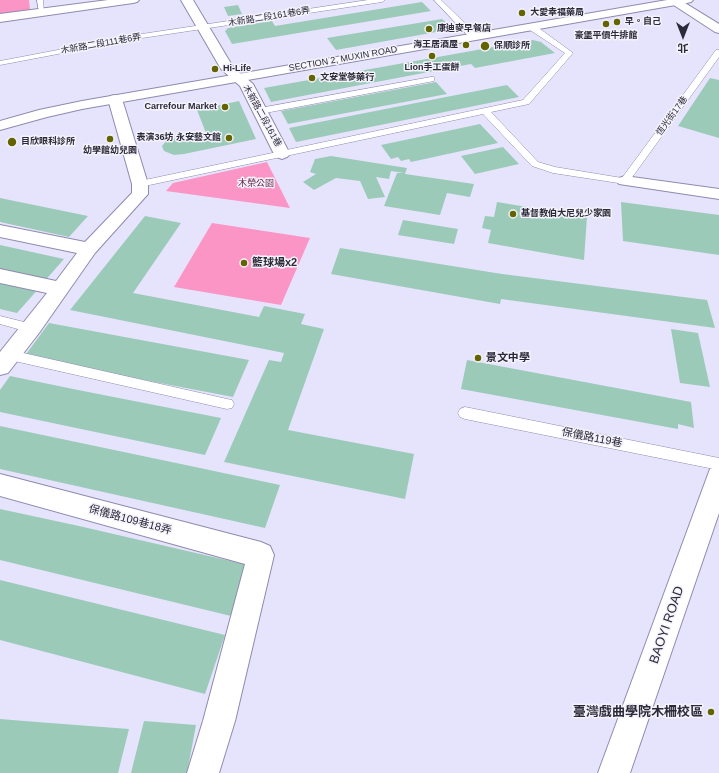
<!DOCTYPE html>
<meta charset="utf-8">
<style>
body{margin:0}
#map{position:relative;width:719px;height:773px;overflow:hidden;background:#e6e4fc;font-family:Helvetica,"Noto Sans TC",sans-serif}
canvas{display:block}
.north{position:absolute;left:663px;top:16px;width:40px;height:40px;-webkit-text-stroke:3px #f4f3fb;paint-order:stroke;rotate:180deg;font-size:11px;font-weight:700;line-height:16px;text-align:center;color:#2c2a39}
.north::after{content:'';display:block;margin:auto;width:14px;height:18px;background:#2c2a39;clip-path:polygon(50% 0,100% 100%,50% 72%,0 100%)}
</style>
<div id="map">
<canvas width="719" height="773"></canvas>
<div class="north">北</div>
</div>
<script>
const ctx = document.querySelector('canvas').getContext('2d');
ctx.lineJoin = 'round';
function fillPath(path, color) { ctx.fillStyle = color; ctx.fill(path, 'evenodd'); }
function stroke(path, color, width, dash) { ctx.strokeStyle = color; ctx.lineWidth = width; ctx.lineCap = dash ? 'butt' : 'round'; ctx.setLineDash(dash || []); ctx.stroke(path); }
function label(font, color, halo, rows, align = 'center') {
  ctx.font = font + ' Helvetica,"Noto Sans TC",sans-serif'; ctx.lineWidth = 3; ctx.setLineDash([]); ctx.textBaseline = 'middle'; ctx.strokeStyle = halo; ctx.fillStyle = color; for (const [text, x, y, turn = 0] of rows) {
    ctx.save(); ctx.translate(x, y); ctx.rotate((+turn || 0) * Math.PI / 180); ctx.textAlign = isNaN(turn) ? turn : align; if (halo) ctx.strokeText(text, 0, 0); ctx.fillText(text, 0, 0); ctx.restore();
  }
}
fillPath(new Path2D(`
 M0,0H29L30,10L0,14Z
 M267,162L290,208L166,191L173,183Z
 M212,223L310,238L281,305L174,287Z`), '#fb95c5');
fillPath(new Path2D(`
 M422,2L431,11L232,44L225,31L228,28L272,21L275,26Z
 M238,5L242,14L228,16L224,7Z
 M442,19L453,29L336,50L327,38Z
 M533,40L541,42L555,53L475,68L471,64L271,102L264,88Z
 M710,78L719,80V138L678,126Z
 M436,82L447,94L288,124L281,111Z
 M507,85L519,97L296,142L289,128Z
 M239,101L256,139L184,154L174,155L164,151L162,146L167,140L206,133L197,110Z
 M480,124L498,143L411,162L409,159L401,161L398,157L391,159L381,145Z
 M503,147L519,164L475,174L461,156Z
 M331,156L407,168L405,174L474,184L470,197L447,193L440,215L384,206L397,173H404L391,171L389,179L376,177L385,197L368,199L360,181L336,178L314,190L303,182L316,174L310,172L315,159Z
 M0,198L88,216L69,237L0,222Z
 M497,202L587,217L584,260L488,243L491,230L482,228L485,216L494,217Z
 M621,202L719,215V255L623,241Z
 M145,216L181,223L133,293L259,317L264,306L305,314L301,324L324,329L288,430L414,454L405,499L224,462L269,360L281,362L284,353L70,310Z
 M403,220L458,229L454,244L398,235Z
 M0,245L64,259L43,283L0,273Z
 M340,248L502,274L707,300L715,328L501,299L500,304L331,274Z
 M0,278L40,287L17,313L0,309Z
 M49,323L249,360L233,397L24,357Z
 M671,329L698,333L710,387L680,383Z
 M467,360L691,402L694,428L678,424V429L461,389Z
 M10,376L78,390L221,418L205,455L0,412V390Z
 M0,426L200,468L280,485L265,528L0,469Z
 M0,509L79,526L248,565L231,616L0,560Z
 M0,580L225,635L205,694L0,640Z
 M0,719L37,722L129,729L118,773H0Z
 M144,721L196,725L187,773H131Z`), '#9ccab9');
const lane = new Path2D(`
 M37,0H43L44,13L39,12Z
 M368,0H385L382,2L142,38L0,65V61L142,34Z
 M434,0H441L476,34V38H470Z
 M530,26H536L573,53L529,104L491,112L538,162L555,167L622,178L716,50H719V57L628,183L625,184L553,173L532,166L483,114L140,187L135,184L140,181L523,100L565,53L530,30Z
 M431,77H434V81L260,114L256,111L260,108Z
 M0,316L36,325L38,328L36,331L32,333L0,324Z
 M10,350L227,399L232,400L234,404L232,408L227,409L10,360L6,358L4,355L6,352Z
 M465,407L719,458V470L465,419L460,417L458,413L460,409Z`);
const street = new Path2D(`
 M108,0H139L137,2L133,3L0,22V14Z
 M181,0H193L233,67L253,84L290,154L287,157L282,159L277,157L274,154L240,86L221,69Z
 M666,0H680L719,24V33L715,32Z
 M115,95L120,96L122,99L148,184V194L95,253L39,333L8,373L0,375V352L47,293L0,283V269L56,281L77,253L0,237V225L85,242L132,193V184L108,99L110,96Z
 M625,176L719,189V199L619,184L617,181L619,178Z
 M0,474L261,542L270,546L274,555L235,721L219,773H187L203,721L245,564L0,496Z`);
const secondary = new Path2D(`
 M667,0H693L691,2L687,3L82,109L47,117L0,130V121L39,110L82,101Z
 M719,466V513L630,773H598L707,477L710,469Z`);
stroke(lane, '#8f8aaf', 1);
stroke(street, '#8f8aaf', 2);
stroke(secondary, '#8f8aaf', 2);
fillPath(lane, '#fff');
fillPath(street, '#fff');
fillPath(secondary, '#fff');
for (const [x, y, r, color] of [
 [522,13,4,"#636400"],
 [617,22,4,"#636400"],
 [606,24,4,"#636400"],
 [429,29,4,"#636400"],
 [466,45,4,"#636400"],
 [485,46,5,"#636400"],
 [432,56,4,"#636400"],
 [215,69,4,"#636400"],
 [312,78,4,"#636400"],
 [225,107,4,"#636400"],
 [229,138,4,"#636400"],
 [110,139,4,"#636400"],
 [12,142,5,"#636400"],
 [513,214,4,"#636400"],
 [244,263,4,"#636400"],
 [478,358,4,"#636400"],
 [711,712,4,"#636400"]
]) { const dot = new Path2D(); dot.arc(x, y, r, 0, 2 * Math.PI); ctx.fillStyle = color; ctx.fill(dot); stroke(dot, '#f4f3fb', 1.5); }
label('bold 9px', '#2c2a39', '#f4f3fb', [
 ["大愛幸福藥局",530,13],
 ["早。自己",625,22],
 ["康迪麥早餐店",437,29],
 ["豪堡平價牛排館",606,36,"center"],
 ["海王居酒屋",458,45,"right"],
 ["保順診所",494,46],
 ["Lion手工蛋餅",432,68,"center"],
 ["Hi-Life",223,69],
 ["文安堂蔘藥行",320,78],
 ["Carrefour Market",217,107,"right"],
 ["表演36坊 永安藝文館",221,138,"right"],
 ["目欣眼科診所",21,142],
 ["幼學館幼兒園",110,151,"center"],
 ["基督教伯大尼兒少家園",521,214]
], 'left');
label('9px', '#2c2a39', '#f4f3fb', [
 ["木新路二段161巷6弄",269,17,-9],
 ["木新路二段111巷6弄",101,44,-10],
 ["SECTION 2, MUXIN ROAD",343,59,-10],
 ["木新路二段161巷",262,116,61],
 ["恆光街17巷",672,116,-54]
]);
label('9px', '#5b143c', '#f4f3fb', [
 ["木榮公園",256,184]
]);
label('bold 11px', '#2c2a39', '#f4f3fb', [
 ["籃球場x2",252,263],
 ["景文中學",486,358]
], 'left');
label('11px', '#2c2a39', '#f4f3fb', [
 ["保儀路119巷",592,438,11],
 ["保儀路109巷18弄",130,520,15]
]);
label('13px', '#2c2a39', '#f4f3fb', [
 ["BAOYI ROAD",667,625,-71]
]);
label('bold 13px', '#2c2a39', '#f4f3fb', [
 ["臺灣戲曲學院木柵校區",703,712]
], 'right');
</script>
